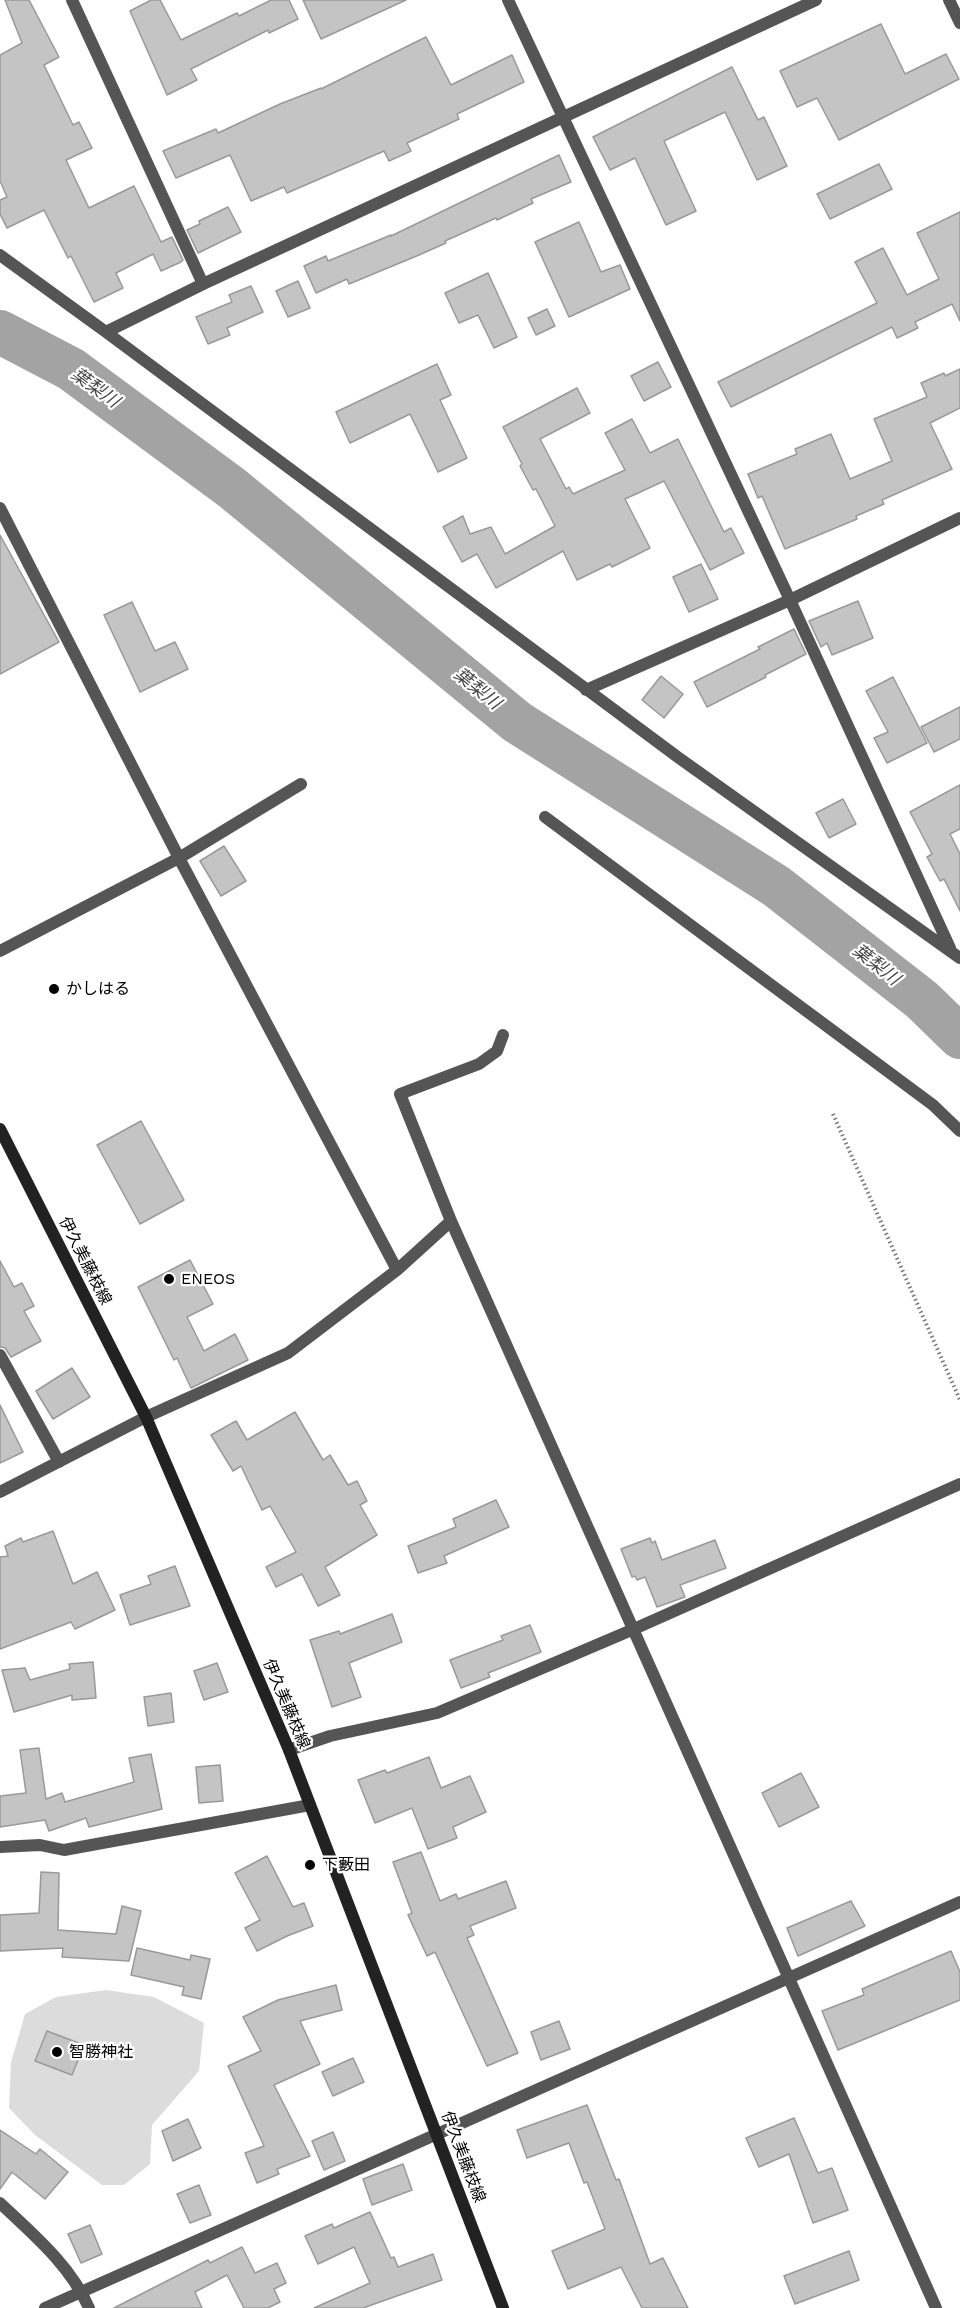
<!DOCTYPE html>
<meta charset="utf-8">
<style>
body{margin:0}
canvas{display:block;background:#fff}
</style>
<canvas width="960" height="2308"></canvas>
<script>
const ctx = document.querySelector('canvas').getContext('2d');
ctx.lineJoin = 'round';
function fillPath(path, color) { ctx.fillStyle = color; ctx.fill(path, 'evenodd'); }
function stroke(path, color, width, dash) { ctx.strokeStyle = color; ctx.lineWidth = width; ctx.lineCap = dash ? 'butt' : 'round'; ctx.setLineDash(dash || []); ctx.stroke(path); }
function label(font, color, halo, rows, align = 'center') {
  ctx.font = font + ' "Work Sans","Noto Sans JP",sans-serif'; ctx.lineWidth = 4.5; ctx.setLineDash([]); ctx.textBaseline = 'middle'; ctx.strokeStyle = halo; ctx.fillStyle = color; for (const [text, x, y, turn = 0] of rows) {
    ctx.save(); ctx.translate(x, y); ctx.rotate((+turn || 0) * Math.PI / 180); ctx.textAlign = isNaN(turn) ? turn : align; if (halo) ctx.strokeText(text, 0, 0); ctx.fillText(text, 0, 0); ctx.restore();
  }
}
fillPath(new Path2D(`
 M106,1990L154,1997L204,2023L199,2071L152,2125L150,2164L124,2185H102L35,2135L9,2108L11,2062L25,2014L56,1997Z`), '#dcdcdc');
stroke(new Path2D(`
 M0,332L71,369L232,488L517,722L776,886L922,1000L960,1037`), '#a3a3a3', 44);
const building = new Path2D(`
 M5,0H29L59,57L44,65L73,125L79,122L92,148L66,160L89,208L134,186L161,242L172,237L183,260L181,262L161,271L153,254L116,273L123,288L94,302L71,256L68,258L44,210L7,228L0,214V200L7,197L0,181V55L22,43Z
 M151,0H160L181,40L237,13L239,16L271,0H289L298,19L269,33L268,30L191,69L197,80L167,95L130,11Z
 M303,0H406L321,39Z
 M881,24L905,74L946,54L959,79L839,140L817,98L797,107L780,71Z
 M426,37L451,85L512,55L524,82L457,114L459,119L407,143L411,151L389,161L384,151L287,193L284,187L251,201L230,155L176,178L163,151L216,129L218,133L280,104L321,88V89Z
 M732,67L758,120L764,117L787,166L757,180L725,112L664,141L696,211L666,225L635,158L610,170L593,137Z
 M559,155L571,182L531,199L533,203L497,220L496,218L445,241L446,243L419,255L349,284L347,279L316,293L304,266L326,256L328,261L391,235V236Z
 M879,164L892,189L830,219L817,194Z
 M228,207L241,232L198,253L187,230L200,224L199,221Z
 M960,212V321L952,304L915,322L918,328L897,338L892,327L731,407L718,382L877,303L855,262L883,248L907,295L939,279L917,233Z
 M579,222L601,272L620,265L630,289L569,317L535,242Z
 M488,273L517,337L494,348L478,315L459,323L445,293Z
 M298,281L310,308L288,317L276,291Z
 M251,286L263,312L227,328L230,335L208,344L196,317L232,302L229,295Z
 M547,309L555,326L536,335L528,318Z
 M658,362L671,387L644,401L631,376Z
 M437,364L451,395L440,400L467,458L438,472L410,414L350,443L336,412Z
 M960,369V408L930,423L952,469L882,500L884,504L856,516L857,519L785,549L762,496L758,498L748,474L797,454L795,449L831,434L850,479L892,461L874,419L927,397L921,383L944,373L945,376Z
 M577,388L590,413L540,439L566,489L569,487L573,494L625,470L605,433L632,419L650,453L678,439L724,532L731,528L744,553L710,570L664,481L625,499L650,548L612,567L610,564L577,580L563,551L496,588L477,554L462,562L443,527L463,516L470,534L491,527L505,554L555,526L536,489L533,490L520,466L522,464L503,427Z
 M0,535L59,642L0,674Z
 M701,564L718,599L689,612L673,577Z
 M858,601L873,638L832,655L827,643L821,647L809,621Z
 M132,602L155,651L175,642L188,669L140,692L104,615Z
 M794,629L806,654L765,675L766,677L707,707L694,682L760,649L758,647Z
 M661,676L683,694L664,718L642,700Z
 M893,677L927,743L887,763L874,738L888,732L866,691Z
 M960,707V739L934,752L921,727Z
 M960,785V829L950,834L960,854V911L944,879L940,881L927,857L932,854L910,812Z
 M843,799L856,824L829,838L816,813Z
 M224,846L246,881L221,896L200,861Z
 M141,1121L184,1200L140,1224L97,1145Z
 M190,1260L213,1304L187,1317L204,1351L235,1334L248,1360L191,1388L177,1358L174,1360L138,1287Z
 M0,1261L14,1287L22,1283L34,1306L24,1311L41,1341L11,1357L5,1348L0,1347Z
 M72,1368L90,1397L53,1419L36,1391Z
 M0,1405L23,1452L0,1463Z
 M295,1412L323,1460L330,1455L348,1485L357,1481L367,1501L360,1505L377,1535L325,1567L340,1595L318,1606L302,1574L276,1587L266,1567L296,1552L270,1506L262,1510L241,1466L233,1471L211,1435L236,1421L247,1440Z
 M496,1500L509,1527L444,1556L447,1563L418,1573L408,1546L456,1527L453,1519Z
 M53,1531L73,1584L97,1572L115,1610L75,1629L71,1622L0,1649V1557L8,1556L5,1546L21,1538L23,1542Z
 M650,1538L652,1543L655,1541L662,1560L715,1540L726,1568L680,1585L685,1597L657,1607L645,1577L637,1580L635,1576L632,1577L621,1549Z
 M175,1566L190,1606L130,1625L120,1595L151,1584L148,1576Z
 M392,1614L402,1642L349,1663L361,1697L332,1707L310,1640L339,1631L340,1634Z
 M530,1625L541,1652L488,1673L490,1677L461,1688L450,1660L503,1640L501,1636Z
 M93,1662L96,1698L72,1700V1695L14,1712L2,1670L25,1668L30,1680L70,1669L69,1664Z
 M217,1663L228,1692L204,1700L194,1671Z
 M171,1693L174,1722L148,1726L144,1697Z
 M39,1748L46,1799L62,1793L65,1802L134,1782L129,1758L151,1754L162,1809L89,1827L86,1818L49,1831L45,1820L0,1827V1796L26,1793L20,1750Z
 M429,1757L441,1788L470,1776L486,1812L453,1827L457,1838L428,1849L412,1808L375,1823L358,1780L385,1770L387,1773Z
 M220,1765L223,1801L199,1803L196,1767Z
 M801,1773L819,1807L779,1827L762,1793Z
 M421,1852L440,1901L456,1894L458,1899L506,1881L516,1908L470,1926L474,1935L467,1938L518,2053L487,2066L435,1952L427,1956L408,1915L412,1913L393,1862Z
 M267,1856L293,1907L304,1903L313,1926L287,1936L257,1951L245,1928L260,1920L235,1873Z
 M41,1872L59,1873L58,1930L116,1934L122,1906L141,1911L129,1961L62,1957L63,1948L0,1951V1915L39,1913Z
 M851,1901L865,1926L798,1956L787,1928Z
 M137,1948L190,1960L191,1955L210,1959L201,1999L182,1995L184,1987L131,1975Z
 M951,1951L960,1972V2000L838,2050L822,2011L864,1995L862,1989Z
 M336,1985L342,2010L300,2021L320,2064L274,2085L310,2156L277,2169L279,2174L257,2183L245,2153L264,2146L228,2066L261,2051L243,2017L278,2000Z
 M559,2021L570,2049L541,2060L531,2032Z
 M47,2031L84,2045L72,2075L35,2061Z
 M353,2058L364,2082L333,2096L322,2072Z
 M587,2105L616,2180L619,2179L650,2264L663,2258L688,2308H642L621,2267L568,2289L552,2251L605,2229L587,2182L584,2183L569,2143L527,2158L517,2130Z
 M794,2118L818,2173L832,2168L848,2210L813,2223L789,2154L759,2167L746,2138Z
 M188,2119L201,2148L173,2161L162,2131Z
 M0,2130L36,2154L40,2149L68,2172L45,2199L12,2172L0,2189Z
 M333,2132L345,2161L324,2170L312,2141Z
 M403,2164L412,2190L372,2205L363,2179Z
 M199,2185L211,2215L190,2223L177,2194Z
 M370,2212L391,2258L394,2257L398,2267L433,2254L442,2280L363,2308H314L370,2283L354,2247L318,2264L305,2236L332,2224L334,2228Z
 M90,2225L102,2254L81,2263L68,2234Z
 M242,2247L255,2273L277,2263L286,2283L274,2289L280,2302L268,2308H244L227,2275L195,2292L202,2308H114L208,2260L210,2263Z
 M849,2251L859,2280L795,2304L784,2276Z`);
fillPath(building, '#c4c4c4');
stroke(building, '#999', 1.5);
stroke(new Path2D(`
 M833,1114L960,1400`), '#777', 4, [1.5, 3]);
stroke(new Path2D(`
 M72,0L203,284
 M508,0L790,600L950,948
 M949,0L960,23
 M0,255L106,332L679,758L960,958
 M106,332L203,284L816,0
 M0,508L179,858L397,1270
 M586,690L790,600L960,518
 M545,817L933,1105L960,1131
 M0,951L179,858L301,784
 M503,1035L497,1051L479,1064L400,1094L451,1221L936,2308
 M0,1355L59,1462
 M0,1492L146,1417L288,1353L397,1270L451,1221
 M289,1750L330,1736L437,1713L634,1629L960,1484
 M0,1847L40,1845L64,1850L310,1805
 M0,2203C33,2234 71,2266 89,2308
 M45,2308L960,1902`), '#555', 12);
stroke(new Path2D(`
 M0,1129L146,1417L289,1750L503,2308`), '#222', 12);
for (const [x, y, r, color] of [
 [54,989,6,"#000"],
 [169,1279,6,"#000"],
 [310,1865,6,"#000"],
 [57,2052,6,"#000"]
]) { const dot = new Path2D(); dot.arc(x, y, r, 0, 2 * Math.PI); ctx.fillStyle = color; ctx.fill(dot); stroke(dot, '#fff', 2); }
label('16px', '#000', '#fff', [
 ["かしはる",66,989],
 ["ENEOS",181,1279],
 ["下藪田",322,1865],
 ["智勝神社",69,2052]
], 'left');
label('16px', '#000', '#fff', [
 ["伊久美藤枝線",85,1261,63],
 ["伊久美藤枝線",286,1704,67],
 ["伊久美藤枝線",463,2157,69]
]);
label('italic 18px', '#444', '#fff', [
 ["葉梨川",95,388,36],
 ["葉梨川",477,689,39],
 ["葉梨川",876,965,38]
]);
</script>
